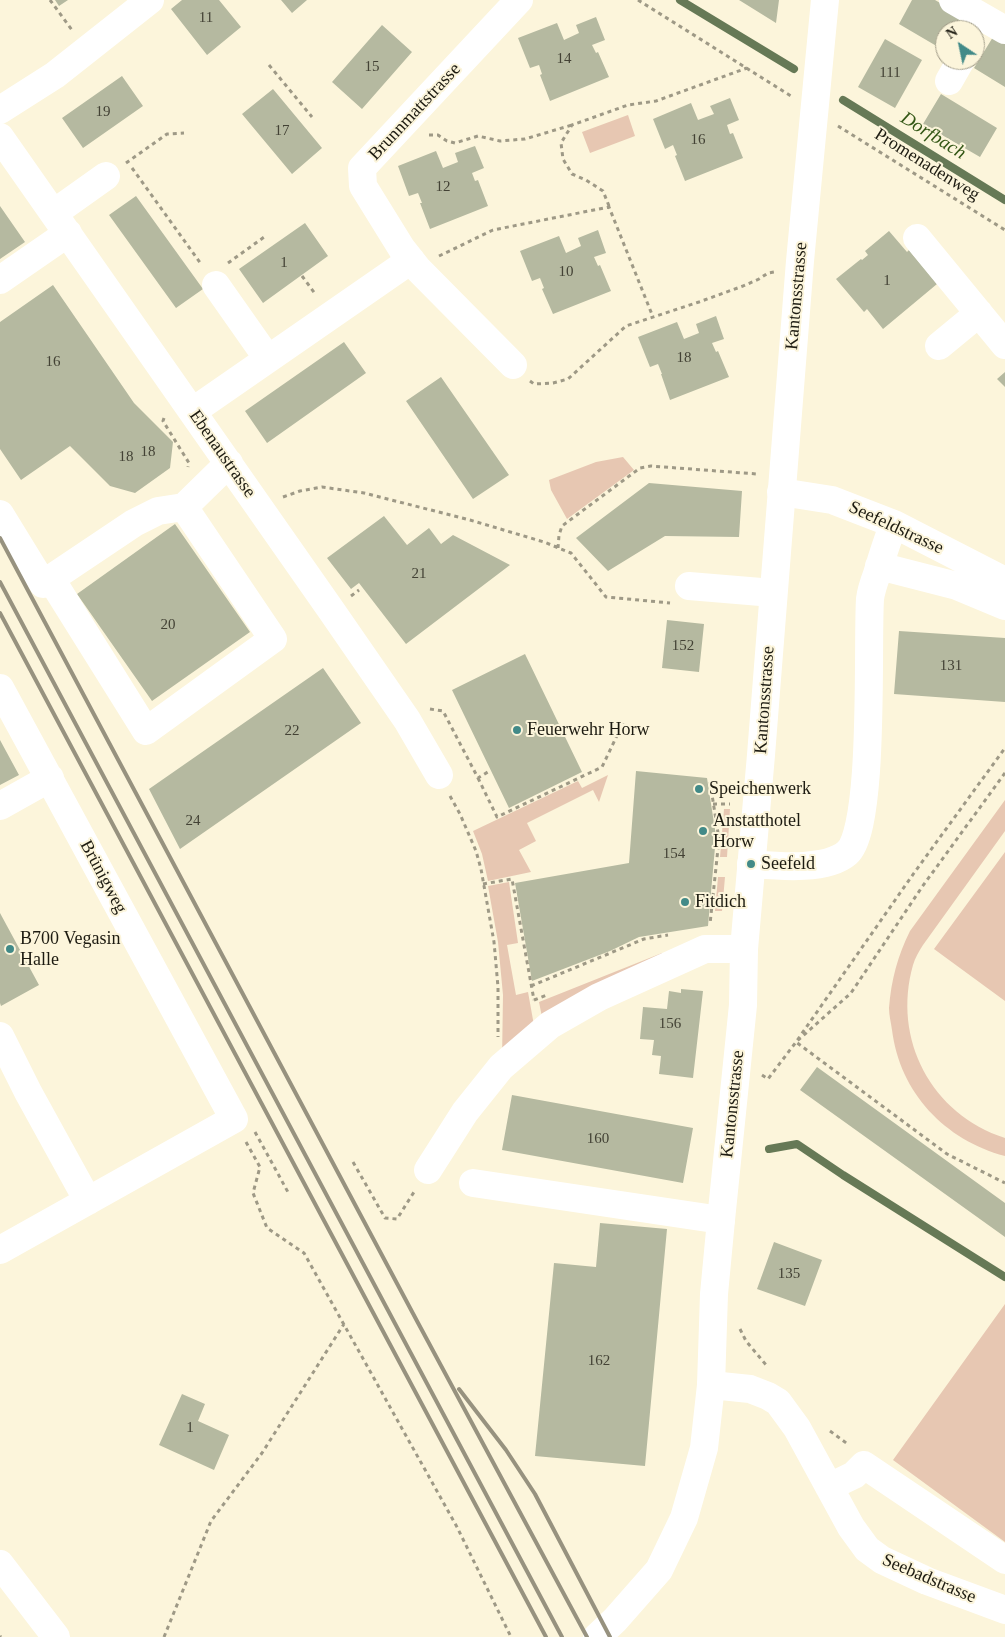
<!DOCTYPE html>
<meta charset="utf-8">
<style>
body{margin:0}
#map{position:relative;width:1005px;height:1637px;overflow:hidden;background:#fcf5db;font-family:"Times New Roman",serif}
canvas{display:block}
.north{position:absolute;left:935px;top:20px;width:50px;height:50px;box-sizing:border-box;background:#fcf5db;border:1px solid #a39e8a;border-radius:50%;rotate:326deg;font-size:14px;font-weight:700;line-height:20px;text-align:center;color:#1d1b11}
.north::after{content:'';display:block;margin:auto;width:18px;height:22px;background:#428a88;clip-path:polygon(50% 0,100% 100%,50% 72%,0 100%)}
</style>
<div id="map">
<canvas width="1005" height="1637"></canvas>
<div class="north">N</div>
</div>
<script>
const ctx = document.querySelector('canvas').getContext('2d');
ctx.lineJoin = 'round';
function fillPath(path, color) { ctx.fillStyle = color; ctx.fill(path, 'evenodd'); }
function stroke(path, color, width, dash) { ctx.strokeStyle = color; ctx.lineWidth = width; ctx.lineCap = dash ? 'butt' : 'round'; ctx.setLineDash(dash || []); ctx.stroke(path); }
function label(font, color, halo, rows, align = 'center') {
  ctx.font = font + ' "Times New Roman",serif'; ctx.lineWidth = 4; ctx.setLineDash([]); ctx.textBaseline = 'middle'; ctx.strokeStyle = halo; ctx.fillStyle = color; for (const [text, x, y, turn = 0] of rows) {
    ctx.save(); ctx.translate(x, y); ctx.rotate((+turn || 0) * Math.PI / 180); ctx.textAlign = isNaN(turn) ? turn : align; if (halo) ctx.strokeText(text, 0, 0); ctx.fillText(text, 0, 0); ctx.restore();
  }
}
fillPath(new Path2D(`
 M628,115L635,136L590,153L582,132Z
 M623,457L634,470L567,519L551,490L549,480L596,462Z
 M608,775L599,802L593,790L527,823L536,841L519,850L531,872L488,881L482,854L473,831L578,781L582,788Z
 M1005,800V831L923,945C919,951 915,958 913,965C892,1039 931,1114 1005,1138V1156C945,1140 900,1093 892,1030C891,1023 889,1015 889,1008C891,980 898,955 910,931Z
 M724,809H730L727,857H720Z
 M1005,852V1001L934,949Z
 M718,877H725L722,911H715Z
 M509,882L518,943L507,945L516,995L528,992L535,1031L502,1060L503,995L498,942L488,886Z
 M662,953L665,962L542,1017L539,1002Z
 M1005,1304V1542L893,1460Z`), '#e7c7b2');
stroke(new Path2D(`
 M680,0L794,69
 M843,100L1005,200
 M769,1149L797,1144L843,1175L1005,1277`), '#667956', 8);
fillPath(new Path2D(`
 M55,0H68L59,6Z
 M182,0H219L241,27L207,55L171,9Z
 M281,0H307L292,13Z
 M739,0H779L776,23Z
 M912,0H935L966,18L959,30H945V51L899,24Z
 M596,17L605,40L592,45L596,53L598,52L609,77L550,101L540,75L542,74L539,65L530,68L518,38L557,23L564,40L579,33L576,25Z
 M382,25L412,52L362,109L332,82Z
 M993,37L1005,44V87L974,68Z
 M885,39L922,60L895,108L858,87Z
 M122,76L143,106L83,148L62,118Z
 M273,89L322,148L292,174L242,114Z
 M941,94L997,128L980,157L923,124Z
 M730,98L739,120L727,125L730,134L733,133L743,158L685,181L675,156L677,155L673,145L665,149L653,119L691,103L698,120L714,114L710,106Z
 M475,146L484,168L472,173L475,181L478,180L488,206L430,229L420,203H422L418,193L409,196L398,166L436,151L443,168L458,162L455,153Z
 M136,196L203,289L176,308L109,215Z
 M0,206L25,242L0,259Z
 M305,223L328,256L263,303L239,269Z
 M598,230L606,253L594,257L598,266L600,265L611,291L553,314L542,289L544,288L540,278L532,281L520,251L559,236L566,253L581,246L578,238Z
 M889,231L907,252L909,250L937,284L883,329L867,309L864,312L836,279L861,259L862,260L868,255L865,251Z
 M53,285L134,403L173,442L170,468L135,493L110,486L70,446L21,480L0,449V322Z
 M716,316L724,339L712,343L716,352L718,351L729,377L670,400L661,374H662L658,364L650,367L638,337L677,322L684,339L699,333L696,324Z
 M344,342L366,373L267,443L245,411Z
 M1005,372V387L997,379Z
 M441,377L509,475L473,499L406,401Z
 M649,483L742,491L739,537L665,536L608,571L576,538Z
 M384,516L407,545L429,528L441,544L453,535L510,565L406,644L359,583L351,589L327,558Z
 M175,524L250,632L152,701L77,594Z
 M667,620L704,624L699,672L662,668Z
 M899,631L1005,638V702L894,694Z
 M525,654L582,772L509,808L452,690Z
 M323,668L361,723L180,849L149,789Z
 M0,740L19,775L0,785Z
 M636,771L707,778L716,836L708,926L639,937L610,951L532,981L515,883L629,863Z
 M0,913L39,985L1,1006L0,1003Z
 M681,989L703,991L693,1078L659,1074L661,1056L652,1055L654,1040L640,1039L643,1007L667,1009L669,991L681,993Z
 M817,1067L1005,1203V1237L800,1090Z
 M512,1095L693,1128L683,1183L502,1150Z
 M600,1223L667,1229L645,1466L535,1456L554,1263L596,1267Z
 M774,1242L822,1260L805,1306L757,1289Z
 M182,1394L205,1404L198,1421L229,1435L214,1470L159,1445Z`), '#b5b9a0');
stroke(new Path2D(`
 M50,0L72,30
 M638,0L791,96
 M269,65L312,117
 M838,126L1005,230
 M429,135H438L447,141L455,143L478,136L500,141L525,139L572,125
 M126,163L167,134L184,133
 M132,168L201,264
 M609,206L603,191L586,180L572,174L563,159L561,143L572,125L628,105L656,101L747,68
 M439,256L493,230L609,207L653,317
 M228,263L267,235
 M302,276L316,295
 M530,381L534,384L553,383L568,379L626,326L699,302L743,286L759,279L768,273L774,272
 M164,418L163,421L189,463L188,467
 M283,497L300,491L322,487L364,493L470,520L544,542L571,553L606,597L670,603
 M558,548L559,535L562,526L640,468L651,466L757,474
 M351,596L359,590
 M430,709L443,711L478,778L491,770
 M1005,773L922,887L851,993L796,1042L947,1154L1005,1183
 M478,778L497,817L602,767L623,723
 M710,782L719,839L710,924
 M450,796L460,814L476,851L481,869L494,942L498,987V1037
 M713,804H730
 M483,884L512,879L534,1000
 M531,986L644,939L668,935
 M534,1000L547,995
 M762,1075L768,1079L796,1042L914,873L1005,748
 M255,1132L289,1194
 M246,1142L260,1167L253,1193L267,1228L304,1253L457,1527L511,1637
 M353,1162L385,1218L397,1219L414,1192
 M740,1329L746,1341L767,1366
 M830,1431L849,1445
 M0,1636L1,1637
 M164,1637L211,1521L262,1453L344,1324`), '#9e9986', 3, [4, 4]);
stroke(new Path2D(`
 M953,0L1005,30
 M949,81L961,60
 M0,110L55,75L150,0
 M0,137L331,610L407,720L439,775
 M54,213L106,176
 M917,238L1005,345
 M0,280L68,233
 M216,285L268,359
 M939,346L979,313
 M513,365L417,268L402,249L363,186L362,168L519,0
 M193,411L411,260
 M781,492L832,500L894,524L1005,581
 M0,514L43,584L134,523L158,511L184,507L229,463
 M879,566L957,586L1005,606
 M51,579L146,731L273,639L184,507
 M689,586L773,593
 M0,688L234,1119L0,1250
 M0,806L50,778
 M751,864C777,866 826,871 847,853C875,829 867,644 870,599C871,591 874,582 877,574C882,557 887,540 894,524
 M0,1036L28,1092L88,1201
 M428,1170L465,1112L501,1067L550,1025L599,997L705,949H744
 M473,1183L721,1220
 M711,1385L750,1389L768,1396L778,1402L797,1428L851,1527L867,1549L882,1560L927,1581L1005,1610
 M829,1487L854,1475L864,1465L1005,1560
 M0,1564L56,1637`), '#fff', 28);
stroke(new Path2D(`
 M597,1637L615,1620L659,1570L684,1518L704,1448L711,1385L714,1294L721,1220L743,1005L744,949L761,755L800,261L825,0`), '#fff', 28);
stroke(new Path2D(`
 M0,538L417,1321L587,1637
 M0,582L562,1637
 M0,613L546,1637
 M459,1389L506,1450L535,1494L610,1637`), '#97927f', 4);
for (const [x, y, r, color] of [
 [517,730,5,"#428a88"],
 [699,789,5,"#428a88"],
 [703,831,5,"#428a88"],
 [751,864,5,"#428a88"],
 [685,902,5,"#428a88"],
 [10,949,5,"#428a88"]
]) { const dot = new Path2D(); dot.arc(x, y, r, 0, 2 * Math.PI); ctx.fillStyle = color; ctx.fill(dot); stroke(dot, '#fcf5db', 2); }
label('15px', '#434235', null, [
 ["11",206,18],
 ["14",564,59],
 ["15",372,67],
 ["111",890,73],
 ["19",103,112],
 ["17",282,131],
 ["16",698,140],
 ["12",443,187],
 ["1",284,263],
 ["10",566,272],
 ["1",887,281],
 ["18",684,358],
 ["16",53,362],
 ["18",148,452],
 ["18",126,457],
 ["21",419,574],
 ["20",168,625],
 ["152",683,646],
 ["131",951,666],
 ["22",292,731],
 ["24",193,821],
 ["154",674,854],
 ["156",670,1024],
 ["160",598,1139],
 ["135",789,1274],
 ["162",599,1361],
 ["1",190,1428]
]);
label('18px', '#1d1b11', '#fcf5db', [
 ["Brunnmattstrasse",415,112,-47],
 ["Promenadenweg",927,165,32],
 ["Kantonsstrasse",797,296,-85],
 ["Ebenaustrasse",222,454,55],
 ["Seefeldstrasse",896,528,25],
 ["Kantonsstrasse",765,700,-86],
 ["Brünigweg",103,877,62],
 ["Kantonsstrasse",733,1104,-84],
 ["Seebadstrasse",929,1579,23]
]);
label('18px', '#1d1b11', '#fcf5db', [
 ["Feuerwehr Horw",527,730],
 ["Speichenwerk",709,789],
 ["Anstatthotel",713,821],
 ["Horw",713,842],
 ["Seefeld",761,864],
 ["Fitdich",695,902],
 ["B700 Vegasin",20,939],
 ["Halle",20,960]
], 'left');
label('italic 19px', '#345716', '#fcf5db', [
 ["Dorfbach",933,136,32]
]);
</script>
